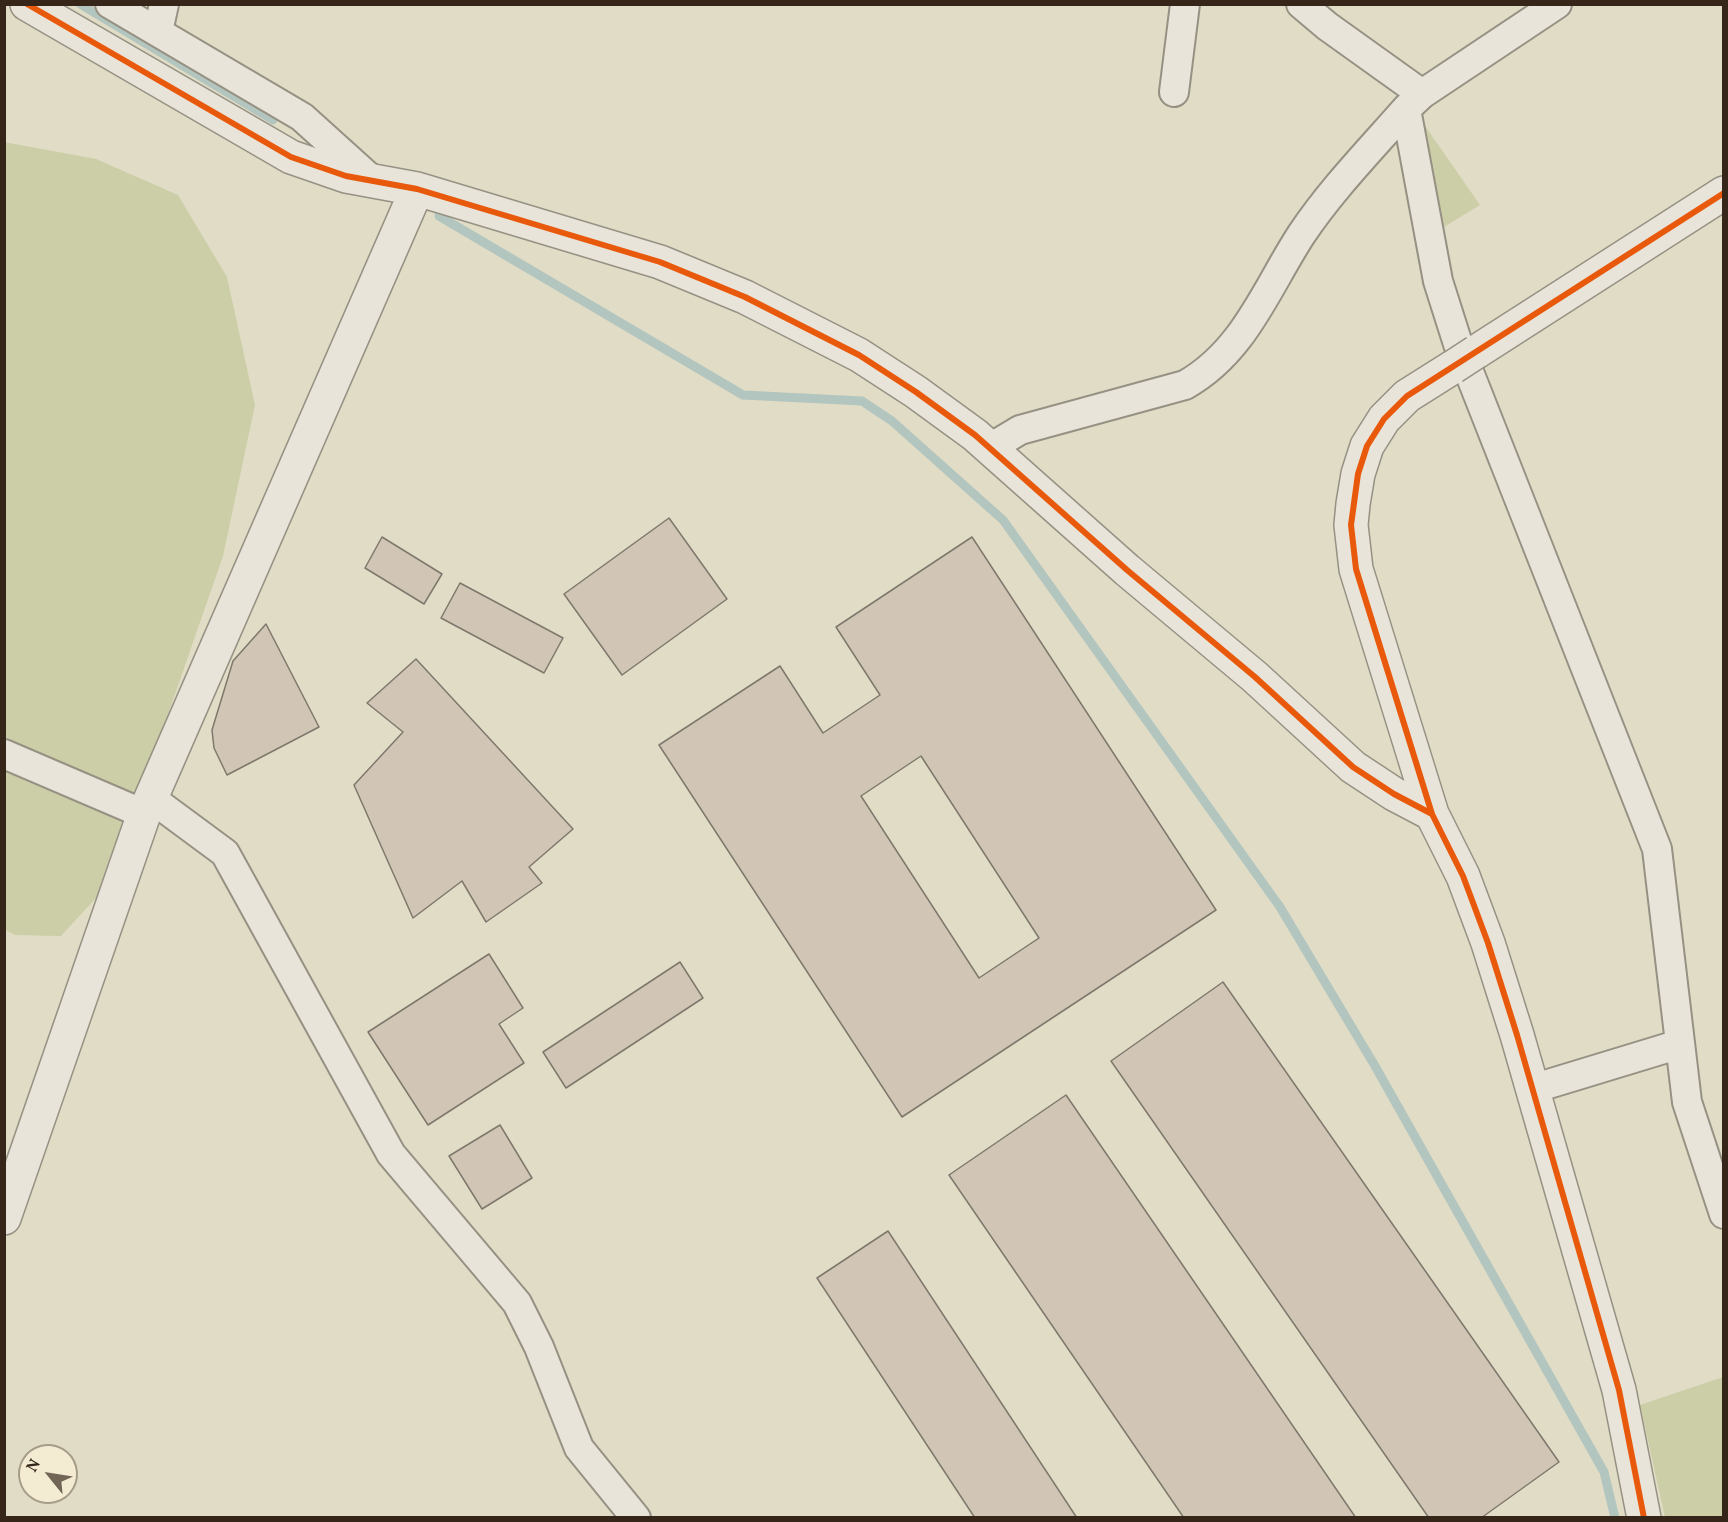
<!DOCTYPE html>
<style>
body{margin:0}
#map{position:relative;width:1728px;height:1522px;overflow:hidden;background:#e1dcc6;font-family:Vollkorn,serif}
canvas{display:block}
.frame{position:absolute;inset:0;border:6px solid #362519;pointer-events:none}
.north{position:absolute;left:18px;top:1444px;width:60px;height:60px;box-sizing:border-box;background:#f3ecd3;border:2px solid #a79c89;border-radius:50%;rotate:300deg;font-size:16px;font-weight:700;line-height:24px;text-align:center;color:#362519}
.north::after{content:'';display:block;margin:auto;width:21px;height:27px;background:#726556;clip-path:polygon(50% 0,100% 100%,50% 72%,0 100%)}
</style>
<div id="map">
<canvas width="1728" height="1522"></canvas>
<div class="frame"></div>
<div class="north">N</div>
</div>
<script>
const ctx = document.querySelector('canvas').getContext('2d');
ctx.lineJoin = 'round';
function fillPath(path, color) { ctx.fillStyle = color; ctx.fill(path, 'evenodd'); }
function stroke(path, color, width, dash) { ctx.strokeStyle = color; ctx.lineWidth = width; ctx.lineCap = dash ? 'butt' : 'round'; ctx.setLineDash(dash || []); ctx.stroke(path); }
fillPath(new Path2D(`
 M1423,123L1480,205L1439,230Z
 M4,142L96,159L178,195L227,277L255,405L223,556L133,815L96,898L61,936L15,935L5,930Z
 M1723,1377V1517H1665L1640,1405Z`), '#cccea7');
stroke(new Path2D(`
 M80,4L273,120
 M439,216L743,395L862,401L892,421L1003,520L1280,907L1375,1066L1604,1472L1615,1518`), '#b2c5bf', 9);
const building = new Path2D(`
 M669,518L727,599L622,675L564,594Z
 M382,537L442,574L424,604L365,568Z
 M972,537L1216,910L902,1117L659,745L780,666L823,733L880,695L836,627ZM921,756L1039,938L979,978L861,796Z
 M460,583L563,638L544,673L441,618Z
 M266,624L319,727L227,775L214,748L212,730L233,661Z
 M416,659L573,829L529,867L542,883L486,922L462,881L413,918L354,785L403,732L367,703Z
 M489,954L523,1008L499,1024L524,1063L428,1125L368,1032Z
 M680,962L703,998L566,1088L543,1052Z
 M1223,982L1559,1462L1481,1518H1429L1111,1061Z
 M1066,1095L1356,1518H1184L949,1175Z
 M500,1125L532,1178L482,1209L449,1156Z
 M888,1231L1077,1518H975L817,1278Z`);
fillPath(building, '#d1c6b6');
stroke(building, '#7e786c', 1.5);
const minor = new Path2D(`
 M110,4L302,117L374,182
 M1301,4L1327,26L1422,94L1406,109L1438,281L1458,344L1657,849L1687,1102L1724,1214
 M158,32L164,4
 M1174,92L1185,4
 M1422,94L1557,4
 M990,448L1020,430L1185,385C1244,352 1266,289 1301,235C1331,190 1370,150 1406,109
 M4,754L144,814
 M152,799L225,853L391,1154L517,1303L539,1347L579,1448L636,1518
 M1532,1089L1680,1044`);
const tertiary = new Path2D(`
 M27,4L291,157L346,176L417,189L660,262L745,297L859,355L916,392L975,435L1127,570L1255,677L1353,767L1394,794L1432,814
 M1476,352L1724,193
 M1453,367L1407,396L1384,419L1367,446L1358,474L1353,504L1351,525L1356,569L1432,814L1463,876L1488,943L1517,1035L1619,1390L1644,1518
 M4,1218L144,814L417,189`);
stroke(minor, '#969183', 32);
stroke(tertiary, '#969183', 36);
stroke(minor, '#e8e4da', 28);
stroke(tertiary, '#e8e4da', 33);
const tertiaryBridge = new Path2D(`
 M1453,367L1476,352`);
stroke(tertiaryBridge, '#969183', 36, []);
stroke(tertiaryBridge, '#e8e4da', 33);
stroke(new Path2D(`
 M27,4L291,157L346,176L417,189L660,262L745,297L859,355L916,392L975,435L1127,570L1255,677L1353,767L1394,794L1432,814
 M1644,1518L1619,1390L1517,1035L1488,943L1463,876L1432,814L1356,569L1351,525L1358,474L1367,446L1384,419L1407,396L1724,193`), '#e8590c', 6);
</script>
